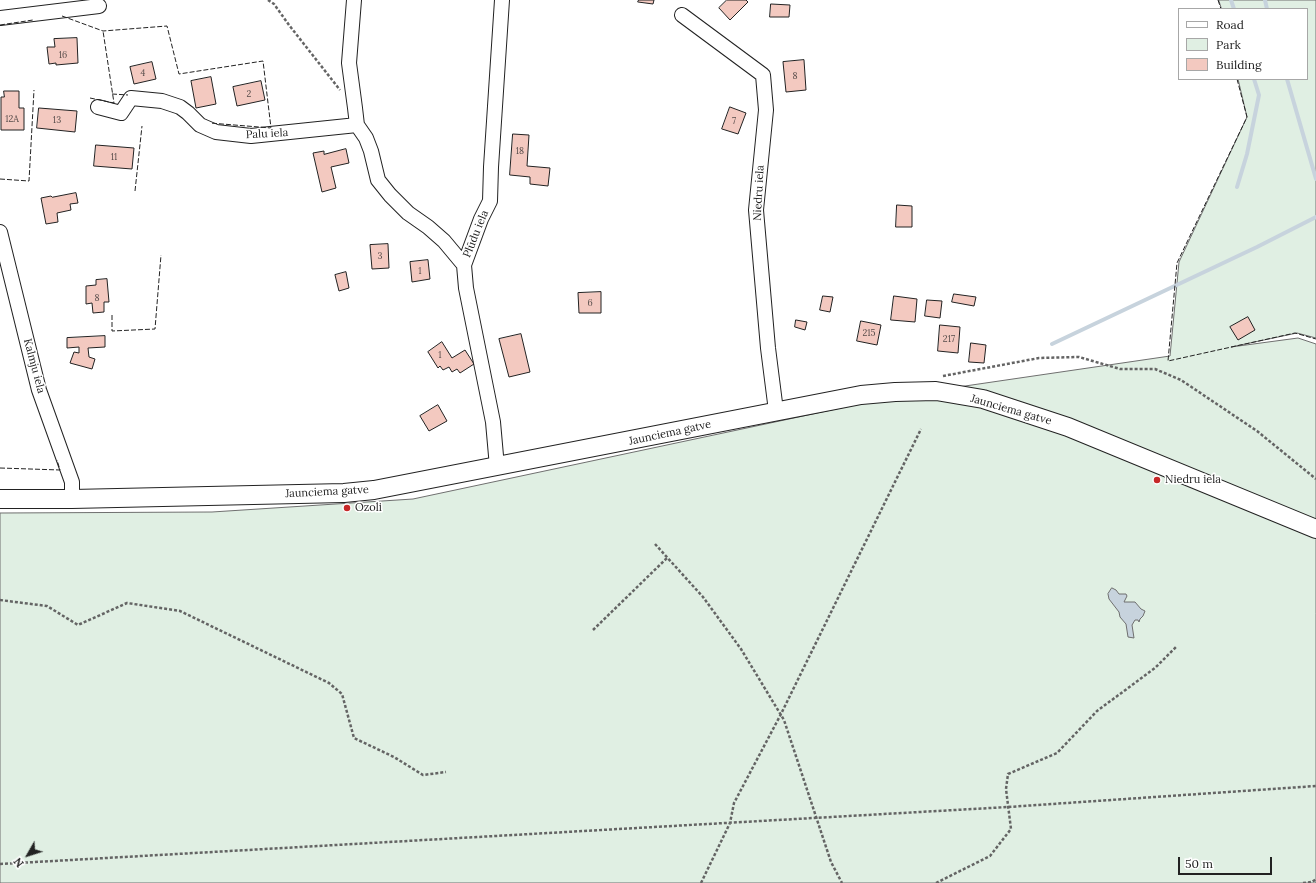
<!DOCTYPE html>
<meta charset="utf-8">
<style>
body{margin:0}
#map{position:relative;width:1316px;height:883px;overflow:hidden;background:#fff;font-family:Lora,serif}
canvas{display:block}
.legend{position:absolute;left:1178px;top:8px;width:130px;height:72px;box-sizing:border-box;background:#fff;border:1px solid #a7a7a7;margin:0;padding:5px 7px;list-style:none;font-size:12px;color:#222}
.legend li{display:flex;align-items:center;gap:8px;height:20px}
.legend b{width:20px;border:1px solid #a7a7a7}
.north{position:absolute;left:8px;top:835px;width:40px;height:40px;-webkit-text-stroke:3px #fff;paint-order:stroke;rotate:231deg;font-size:11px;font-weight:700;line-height:16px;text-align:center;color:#222}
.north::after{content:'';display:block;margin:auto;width:14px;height:18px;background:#222;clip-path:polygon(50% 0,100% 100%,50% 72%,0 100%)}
.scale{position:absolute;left:1178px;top:857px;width:94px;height:18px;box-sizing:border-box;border:2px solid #222;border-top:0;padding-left:5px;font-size:12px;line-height:14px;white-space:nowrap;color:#222;-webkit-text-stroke:3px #fff;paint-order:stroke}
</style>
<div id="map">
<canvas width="1316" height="883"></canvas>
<ul class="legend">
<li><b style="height:5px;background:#fff"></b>Road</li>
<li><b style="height:11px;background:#e0efe3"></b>Park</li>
<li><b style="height:11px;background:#f3c9c0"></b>Building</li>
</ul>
<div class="north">N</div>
<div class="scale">50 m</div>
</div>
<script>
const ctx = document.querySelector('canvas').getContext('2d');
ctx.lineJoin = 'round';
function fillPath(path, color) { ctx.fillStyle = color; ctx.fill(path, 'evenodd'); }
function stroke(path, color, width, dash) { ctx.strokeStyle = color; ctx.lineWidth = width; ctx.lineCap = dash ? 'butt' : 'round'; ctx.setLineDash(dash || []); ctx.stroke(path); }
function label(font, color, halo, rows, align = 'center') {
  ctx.font = font + ' Lora,serif'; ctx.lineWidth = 3; ctx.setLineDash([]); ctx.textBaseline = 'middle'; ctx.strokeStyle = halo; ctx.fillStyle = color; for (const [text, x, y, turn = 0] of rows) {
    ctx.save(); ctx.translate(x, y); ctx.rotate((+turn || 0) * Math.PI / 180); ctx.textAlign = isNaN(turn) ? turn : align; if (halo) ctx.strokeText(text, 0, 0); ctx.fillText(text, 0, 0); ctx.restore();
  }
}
const green = new Path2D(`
 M1219,0H1316V338L1297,333L1231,347L1298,338L1316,344V883H0V513L212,512L413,499L883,399L924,392L1170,356L1179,262L1247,117L1238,79H1307V9H1222Z`);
fillPath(green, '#e0efe3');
stroke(green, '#6f6f6f', 1);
const water = new Path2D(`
 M1112,588L1116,590L1119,594H1126L1127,596L1124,602H1135L1141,609L1145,611L1143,616L1140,619L1139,622L1138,620H1135L1132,625L1134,638L1128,637L1126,624L1120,617L1119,612L1109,599L1108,594Z`);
fillPath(water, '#c7d3dd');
stroke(water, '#6f6f6f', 1);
stroke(new Path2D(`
 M1231,0L1234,9
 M1265,0L1267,9
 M1287,79L1316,179
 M1237,187L1247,154L1259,95L1254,79
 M1052,344L1257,247L1316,217`), '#c7d3dd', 4);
const building = new Path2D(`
 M639,0H654L653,4L638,2Z
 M727,0H746L748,2L730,20L719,8Z
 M771,4L790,5L789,17H770Z
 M77,38L78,63L56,65V63L49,64L47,47H55L54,39Z
 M804,60L806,90L786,92L783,62Z
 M152,62L156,79L134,84L130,67Z
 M211,77L216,104L196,108L191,81Z
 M261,81L265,100L237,106L233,87Z
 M4,91H19V108H24V130H1V97H4Z
 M730,107L746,113L738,134L722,129Z
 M39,108L77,111L75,132L37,128Z
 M513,134L529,135L527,166L550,168L548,186L530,184V177L510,175Z
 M96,145L134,148L132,169L94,166Z
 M346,149L349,163L331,167L336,188L322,192L313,153L324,151V154Z
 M76,193L78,203L70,204L71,210L57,213L58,222L46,224L41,198L51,196L52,197Z
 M897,205L912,206V227H896Z
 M388,244L389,268L372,269L370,245Z
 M428,260L430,279L412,282L410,262Z
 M346,272L349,288L339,291L335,275Z
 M107,279L109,302H104V312L93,313L92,303L86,304V286L96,285V280Z
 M601,292V313H579L578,293Z
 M954,294L976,297L974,306L952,302Z
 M823,296L833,297L830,312L820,310Z
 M894,296L917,299L915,322L891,320Z
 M927,300L942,301L940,318L925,316Z
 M1248,317L1255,330L1238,340L1230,327Z
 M796,320L807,322L805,330L795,327Z
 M861,321L881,325L877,345L857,341Z
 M940,325L960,327L958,353L938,351Z
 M521,334L530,372L509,377L499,339Z
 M105,336V347L88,348L89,357L95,359L92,369L70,363L74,352L79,353V347L67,348V338Z
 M442,342L452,358L465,350L474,364L460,373L457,369L452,372L449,367L443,370L440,366L438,368L428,352Z
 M971,343L986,345L984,363L969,362Z
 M438,405L447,421L429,431L420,416Z`);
fillPath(building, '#f3c9c0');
stroke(building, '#222', 1);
const minor = new Path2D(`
 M354,0L349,63L355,108L357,125L366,138L371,151L378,180L390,195L408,213L428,227L444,241L464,265
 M682,15L763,75L766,110L756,210L768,348L776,411
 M0,18L99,6
 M98,107L121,113L131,98L162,101L180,107L188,113L200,125L216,132L251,136L357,125
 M0,232L39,390L72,482V499
 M497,467L493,422L466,288L464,265L481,219L490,201L491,167L502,0`);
const major = new Path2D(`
 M0,499H72L344,493L374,490L861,395L895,392L936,391L983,399L1068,427L1316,529`);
stroke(minor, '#222', 16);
stroke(major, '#222', 20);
stroke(new Path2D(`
 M268,0L274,4L289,25L340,90
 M943,376L1039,358L1079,357L1120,369H1155L1181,380L1257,431L1316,479
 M655,544L703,597L741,649L784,720L831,862L842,883
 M0,600L47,606L78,625L127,603L180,611L329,683L342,694L354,738L394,757L423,775L446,772
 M593,630L667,558
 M0,864L1008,807L1316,786
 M701,883L730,823L734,803L781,714L921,429
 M936,883L990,856L1011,829L1006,789L1008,774L1057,753L1097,711L1155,668L1177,646
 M1303,883L1312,882L1316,879`), '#646464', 2.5, [3, 2]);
stroke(minor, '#fff', 14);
stroke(major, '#fff', 18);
stroke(new Path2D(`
 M1218,0L1221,9
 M62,16L103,31L167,26L179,74L263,61L271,128L210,123
 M0,25L33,20
 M1237,79L1247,117L1177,263L1168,361L1295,333L1316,339
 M112,94L128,95
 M90,98L114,103L103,31
 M0,179L29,181L34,90
 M135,191L142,126
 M112,315V331L155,329L161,255
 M0,468L60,470L57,460`), '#222', 1, [5, 2]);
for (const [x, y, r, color] of [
 [1157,480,4,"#c62828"],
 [347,508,4,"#c62828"]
]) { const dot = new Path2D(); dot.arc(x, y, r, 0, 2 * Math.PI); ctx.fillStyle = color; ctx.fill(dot); stroke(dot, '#fff', 1.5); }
label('9px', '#564c4a', null, [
 ["16",63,55],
 ["4",143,73],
 ["8",795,76],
 ["2",249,94],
 ["12A",12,119],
 ["13",57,120],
 ["7",734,121],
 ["18",520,151],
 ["11",114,157],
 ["3",380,256],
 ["1",420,271],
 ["8",97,298],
 ["6",590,303],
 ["215",869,333],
 ["217",949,339],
 ["1",440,355]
]);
label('11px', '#222', '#fff', [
 ["Palu iela",267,134,-3],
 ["Niedru iela",759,193,-87],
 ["Plūdu iela",476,234,-68],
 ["Kalmju iela",34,366,75],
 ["Jaunciema gatve",1011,410,16],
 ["Jaunciema gatve",670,433,-12],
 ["Jaunciema gatve",327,492,-3]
]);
label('11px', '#222', '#fff', [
 ["Niedru iela",1165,480],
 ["Ozoli",355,508]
], 'left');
</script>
